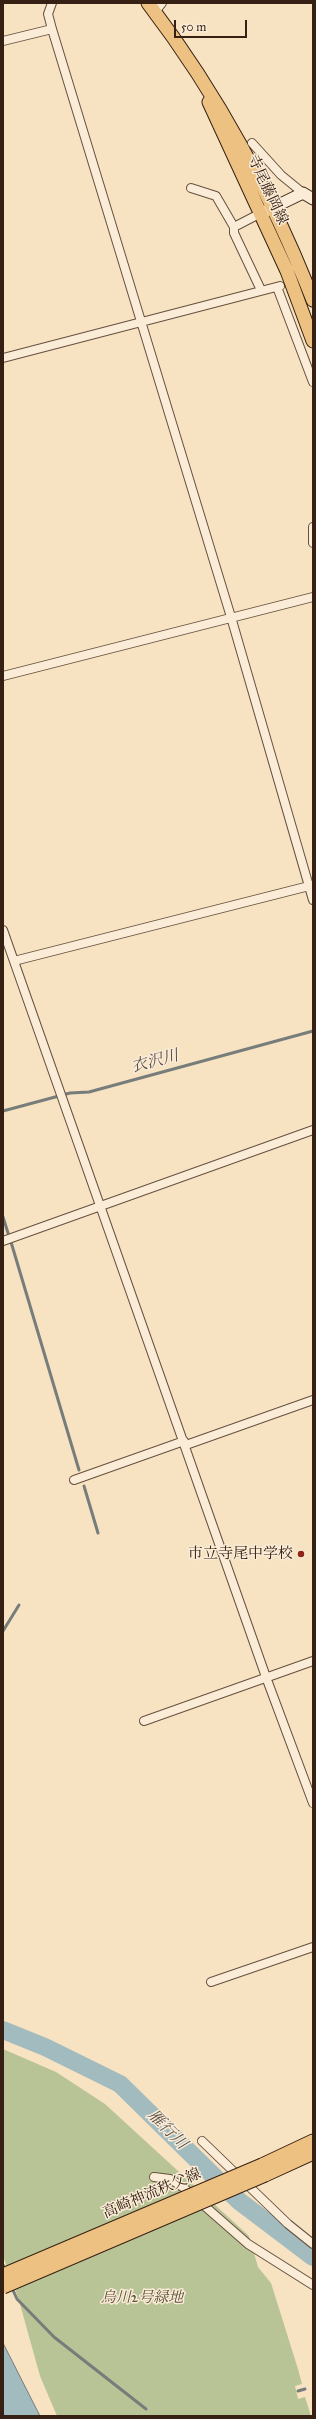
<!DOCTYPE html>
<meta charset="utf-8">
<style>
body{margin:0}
#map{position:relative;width:316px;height:2419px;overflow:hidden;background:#f7e2c2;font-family:"IM FELL Great Primer",serif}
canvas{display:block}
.frame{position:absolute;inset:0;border:4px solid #362013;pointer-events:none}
.scale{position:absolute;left:174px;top:20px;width:73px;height:18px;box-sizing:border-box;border:2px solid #362013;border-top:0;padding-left:5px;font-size:12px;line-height:14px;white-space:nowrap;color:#362013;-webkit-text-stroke:3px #faecd7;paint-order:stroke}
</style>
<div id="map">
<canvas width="316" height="2419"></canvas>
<div class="frame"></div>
<div class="scale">50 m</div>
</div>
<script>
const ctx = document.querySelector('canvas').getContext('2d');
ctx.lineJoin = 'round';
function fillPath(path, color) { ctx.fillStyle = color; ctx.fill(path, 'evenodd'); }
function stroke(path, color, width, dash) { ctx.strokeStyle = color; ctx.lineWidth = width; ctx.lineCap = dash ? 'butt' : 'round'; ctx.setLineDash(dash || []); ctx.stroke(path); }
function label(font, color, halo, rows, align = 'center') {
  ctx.font = font + ' "IM FELL Great Primer","Noto Serif JP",serif'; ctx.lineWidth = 3; ctx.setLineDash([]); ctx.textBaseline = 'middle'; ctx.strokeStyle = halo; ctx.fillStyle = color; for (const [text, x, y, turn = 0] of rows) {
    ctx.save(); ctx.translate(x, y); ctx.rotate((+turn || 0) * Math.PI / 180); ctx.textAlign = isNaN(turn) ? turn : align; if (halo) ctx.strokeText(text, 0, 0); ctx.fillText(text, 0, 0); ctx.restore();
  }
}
fillPath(new Path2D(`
 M3,2049L56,2072L105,2104L249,2236L258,2267L271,2283L298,2369L302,2384L295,2386L298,2399L305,2397L311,2416H57L40,2376L18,2297L3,2256Z`), '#b9c496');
const water = new Path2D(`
 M3,2343L40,2416H3Z`);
fillPath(water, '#a2bbbe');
stroke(water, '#777d7a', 1);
stroke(new Path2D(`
 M3,1111L70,1093L89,1092L313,1031
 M3,1217L8,1233
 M11,1242L79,1470
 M84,1486L98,1533
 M3,1631L19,1605
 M3,2265L6,2271
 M12,2288L17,2299L54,2337L146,2409
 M298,2391L305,2389`), '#777d7a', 3);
stroke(new Path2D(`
 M3,2030L45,2047L120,2084L239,2201L313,2257`), '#a2bbbe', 18);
const street = new Path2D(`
 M52,3L48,14L52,29L231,617L313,900
 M155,12L162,3
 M3,41L52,29
 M252,143L281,175L303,193
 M191,188L216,196L234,227
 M261,213L234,227V233L261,290
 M277,287L313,382
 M3,358L280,286
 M313,527V543
 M3,676L313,597
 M3,930L266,1677L313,1803
 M14,961L313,885
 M3,1241L313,1130
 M186,1445L313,1400
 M74,1480L184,1441
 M144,1721L313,1661
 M211,1982L313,1947
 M202,2141L288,2224L313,2244
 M154,2177L170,2179L184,2188L248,2244L313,2285`);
const secondary = new Path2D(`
 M266,211L303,193L313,199`);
const primary = new Path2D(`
 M148,3C219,96 270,192 313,300
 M209,102L287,271L313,341
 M262,2165L313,2141
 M265,2175L313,2153`);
stroke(street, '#66503f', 10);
stroke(secondary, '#362013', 13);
stroke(primary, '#362013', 15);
stroke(street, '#faecd7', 8);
stroke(secondary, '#faecd7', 11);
stroke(primary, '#ecc181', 13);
const primaryBridge = new Path2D(`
 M3,2275L262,2165
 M3,2287L265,2175`);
stroke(primaryBridge, '#362013', 15, []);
stroke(primaryBridge, '#ecc181', 13);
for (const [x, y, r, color] of [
 [301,1554,4,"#8f2418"]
]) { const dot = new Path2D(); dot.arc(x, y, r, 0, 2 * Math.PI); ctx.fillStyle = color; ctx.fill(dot); stroke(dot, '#faecd7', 1.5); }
label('15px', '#362013', '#faecd7', [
 ["寺尾藤岡線",267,190,65],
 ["高崎神流秩父線",152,2194,-23]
]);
label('15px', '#362013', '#faecd7', [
 ["市立寺尾中学校",293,1554]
], 'right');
label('italic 15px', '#5d513a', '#faecd7', [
 ["烏川2号緑地",142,2298]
]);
label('italic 16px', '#564e46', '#faecd7', [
 ["衣沢川",155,1062,-15],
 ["雁行川",167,2130,45]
]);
</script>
